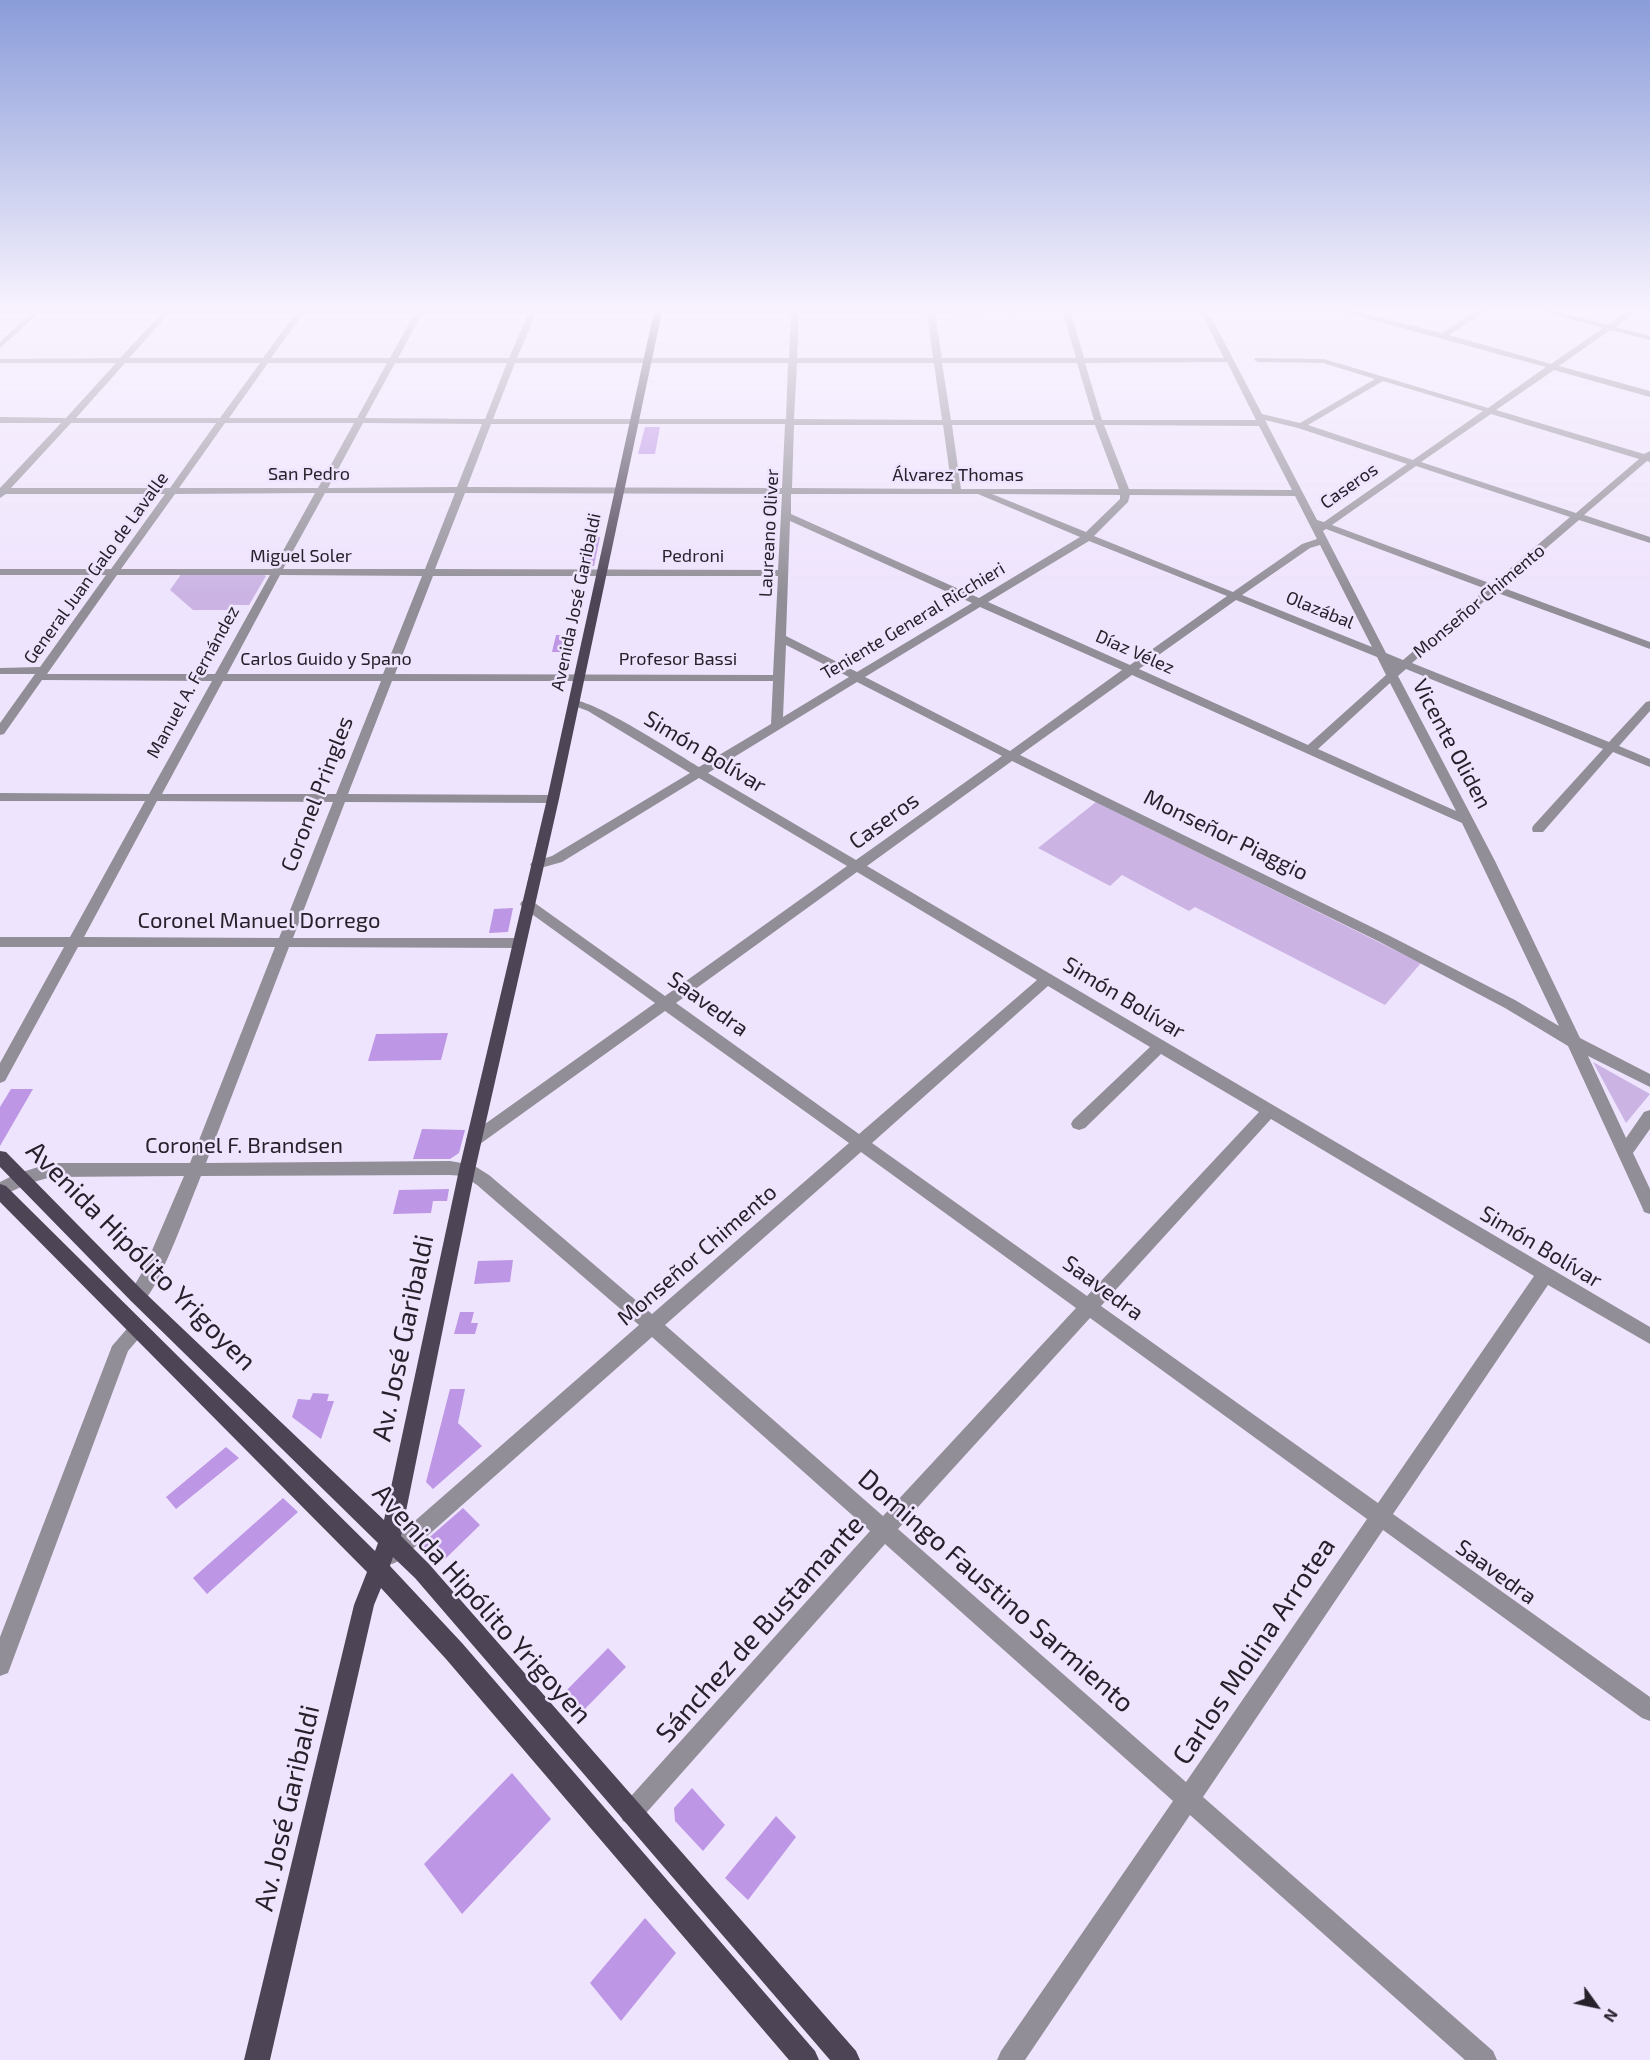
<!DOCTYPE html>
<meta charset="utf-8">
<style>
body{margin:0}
#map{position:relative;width:1650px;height:2060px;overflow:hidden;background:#efe4fd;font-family:"Exo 2",sans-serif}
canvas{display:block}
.north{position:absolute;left:1566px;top:1976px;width:60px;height:60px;-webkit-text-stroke:4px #efe4fd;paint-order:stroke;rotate:123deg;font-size:16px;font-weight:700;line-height:24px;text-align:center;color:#26212b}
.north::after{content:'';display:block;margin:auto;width:21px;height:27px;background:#26212b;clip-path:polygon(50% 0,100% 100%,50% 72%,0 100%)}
</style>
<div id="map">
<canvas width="1650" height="2060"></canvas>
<div class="north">N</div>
</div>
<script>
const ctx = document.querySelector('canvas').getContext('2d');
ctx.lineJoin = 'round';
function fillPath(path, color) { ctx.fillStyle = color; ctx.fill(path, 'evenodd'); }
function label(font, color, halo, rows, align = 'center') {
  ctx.font = font + ' "Exo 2",sans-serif'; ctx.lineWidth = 5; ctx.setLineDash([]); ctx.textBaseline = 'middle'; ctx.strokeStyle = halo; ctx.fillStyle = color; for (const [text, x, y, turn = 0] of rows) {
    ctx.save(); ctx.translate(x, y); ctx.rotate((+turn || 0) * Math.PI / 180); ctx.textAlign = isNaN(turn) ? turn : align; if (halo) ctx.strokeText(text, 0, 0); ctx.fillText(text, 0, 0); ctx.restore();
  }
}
fillPath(new Path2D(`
 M182,573L262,574L266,576L249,605H232L229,610H193L170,590Z
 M1096,802L1421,963L1385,1005L1195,907L1189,911L1122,875L1110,886L1038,848Z
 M1593,1062L1650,1094L1626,1123Z`), '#cbb4e4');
fillPath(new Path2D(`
 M645,427H660L655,454H638Z
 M587,537H600L594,566H580Z
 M556,635H577L573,652H552Z
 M513,908L508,932L489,933L494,909Z
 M448,1033L441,1060L368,1061L376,1034Z
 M11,1089H33L0,1146V1107Z
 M422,1129L465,1130L459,1153L450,1159H413Z
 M449,1189L447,1201H433L431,1213L393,1214L399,1190Z
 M513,1260L510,1282L474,1284L478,1261Z
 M460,1312H474L471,1323H478L475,1334H454Z
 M450,1389H465L458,1423L482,1446L433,1489L426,1482Z
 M313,1393L329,1394L327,1401H334L321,1439L292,1417L298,1399L310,1400Z
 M226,1447L239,1458L176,1509L166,1497Z
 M283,1498L298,1512L207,1594L193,1578Z
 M463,1508L480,1525L442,1562L423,1546L424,1542Z
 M608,1648L626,1667L580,1714L563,1694Z
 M512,1773L551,1819L462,1914L424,1864Z
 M692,1788L725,1825L703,1851L675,1821L674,1808Z
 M776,1816L796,1837L748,1900L725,1878Z
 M645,1918L676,1953L621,2021L590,1983Z`), '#bd96e5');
fillPath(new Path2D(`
 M169,307L173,310L298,309L300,307H308L306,309H417L418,307H426L424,309H530L531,307H539L538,309H791V307H799V309H926V307H934V309H1062L1061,307L1069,309H1199L1198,307L1346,309L1442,333L1483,307H1492L1449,335L1551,364L1603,328L1527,307H1540L1608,325L1633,307H1642L1615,327L1650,336V340L1610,330L1559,366L1650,391V397L1554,370L1496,410L1644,454L1650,451V462L1647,461L1584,515L1650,537V543L1579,520L1501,587L1650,642V649L1495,592L1412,663L1609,742L1646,702L1650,701V711L1619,746L1650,759V767L1613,752L1543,832H1533L1532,829L1533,826L1603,749L1406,669L1398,676L1495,861L1580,1038L1650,1074V1087L1588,1056L1626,1138L1644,1112L1650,1110V1129L1633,1153L1650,1189V1214L1644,1212L1642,1207L1568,1046L1505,1008L1380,942L1012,761L867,866L1650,1327V1344L1548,1285L1393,1514L1650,1697V1721L1642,1718L1383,1530L1203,1797L1493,2051L1497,2060H1465L1190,1815L1025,2060H997L1001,2051L1173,1801L885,1544L639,1821L631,1825L623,1821L619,1813L623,1805L870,1531L652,1337L399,1561L392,1564L385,1561L382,1554L385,1547L639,1325L477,1185L464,1176L450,1175L201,1176C190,1202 161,1284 144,1301C140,1304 135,1303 131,1301L128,1296L144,1269L184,1176L51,1177L27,1184L0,1197V1182L16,1174L51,1163H190L275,947H78L5,1081L0,1083V1063L64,947H0V937H70L145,801H0V793L149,794L212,681L42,680L4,734L0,735V723L35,674H0V668L40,667L106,575H0V569H111L165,494H6L0,498V488L61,423H0V417L66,418L116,363H0V359L120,358L161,314H38L0,348V342L29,314H0V310H165ZM1063,313L1076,358H942L935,314ZM1071,313H1201L1224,358H1084ZM1209,313H1346L1546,367L1488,408L1324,359L1255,358L1254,360L1258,362L1323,363L1375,379L1300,423L1262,414ZM169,314H295L263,358H129ZM303,314H414L390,358H271ZM422,314H528L509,358H398ZM536,314H791L789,358H517ZM799,314H927L933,358H797ZM1227,362L1256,420H1102L1085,363ZM125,363H260L220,418H76ZM268,363H387L357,418H229ZM395,363H507L485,419L365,418ZM515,363H788L786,419H493ZM797,363H934L942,420L794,419ZM942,363H1077L1094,420H951ZM1383,381L1483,411L1413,460L1308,425ZM1491,414L1639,459L1576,513L1421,462ZM1265,420L1298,428L1407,464L1324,522L1317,520ZM71,423H216L170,488H11ZM225,423H354L318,488H179ZM363,423L482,424L457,487L328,488ZM491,424H785L782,488L467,487ZM794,425H943L952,489L792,488ZM952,425H1095L1119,489H961ZM1104,425L1259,426L1292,490L1129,489ZM1416,466L1570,517L1492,584L1332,525ZM315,493L273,569H121L175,494ZM325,493H455L425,569H283ZM465,493L782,494L778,570L435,569ZM791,494H978L1080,537L979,598L791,514ZM992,494L1120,495V499L1086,532ZM1130,495L1295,496L1317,539L1302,544L1233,592L1094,536L1128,502ZM790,521L972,603L857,672L786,636ZM1326,529L1486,589L1403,660L1386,653L1323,531ZM1089,541L1227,596L1130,665L988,602ZM1320,545L1372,647L1242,595L1310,548ZM117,575H270L215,674H47ZM280,575L422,576L383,674H227ZM433,576H778L773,675L395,674ZM1236,600L1377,657L1386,675L1308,745L1139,669ZM980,607L1122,670L1010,751L865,677ZM786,645L849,677L783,717ZM1132,675L1462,823L1559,1026L1515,1000L1390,936L1020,755ZM223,681H381L336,794H162ZM392,681H773L771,724L699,767C677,754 589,696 569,700V704L588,711L690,773L552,856L532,862L530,865L537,869L562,862L699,778L847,866L665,996L532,901H522L520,904L522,907L655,1003L468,1136L466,1140L468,1144L474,1146L480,1144L665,1011L849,1143L652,1314L489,1175L473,1165L450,1161L206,1163L289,947L518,948L525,943L518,938H293L345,802L553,803L559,799L553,795L348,794ZM857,682L1002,756L856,860L708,773ZM1390,683L1456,811L1318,749ZM157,801L333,802L279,938L84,937ZM857,872L1037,980L859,1134L676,1003ZM1048,986L1150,1047L1073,1120L1071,1124L1073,1128L1079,1130L1085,1128L1161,1054L1259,1112L1087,1296L872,1143ZM1271,1119L1534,1276L1378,1503L1101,1306ZM861,1152L1076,1308L883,1516L665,1325ZM1090,1318L1367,1519L1186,1782L898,1529Z
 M138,1321L144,1323L147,1329L128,1351L11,1665L8,1673L0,1676V1637L112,1346L132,1323Z`), '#928e98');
fillPath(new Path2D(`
 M655,307H663L559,799L475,1170L401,1536L429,1564L856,2051L860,2060H830L415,1578L393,1557L390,1566L462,1643L815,2051L819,2060H789L446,1659L381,1588L374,1605L270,2060H244L354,1605L367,1572L0,1202V1184L6,1186L375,1551L378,1543L131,1301L0,1167V1151L6,1152L143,1291L384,1520L459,1170L547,799Z`), '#4d4456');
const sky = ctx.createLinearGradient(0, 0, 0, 595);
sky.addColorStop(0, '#8a9cd9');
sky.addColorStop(0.52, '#f8f3fe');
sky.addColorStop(1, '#f8f3fe00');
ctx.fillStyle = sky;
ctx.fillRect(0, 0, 1650, 595);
label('18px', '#26212b', '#efe4fd', [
 ["San Pedro",309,474],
 ["Álvarez Thomas",958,475],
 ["Caseros",1349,486,-35],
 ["Laureano Oliver",769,533,-87],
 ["Miguel Soler",301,556],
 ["Pedroni",693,556],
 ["General Juan Galo de Lavalle",96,568,-54],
 ["Monseñor Chimento",1479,601,-40],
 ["Avenida José Garibaldi",576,602,-78],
 ["Olazábal",1320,610,22],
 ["Teniente General Ricchieri",913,621,-31],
 ["Díaz Vélez",1135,652,24],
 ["Carlos Guido y Spano",326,659],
 ["Profesor Bassi",678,659],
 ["Manuel A. Fernández",193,682,-61]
]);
label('22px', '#26212b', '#efe4fd', [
 ["Vicente Oliden",1452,744,62],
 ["Simón Bolívar",705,752,31],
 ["Coronel Pringles",317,794,-69],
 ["Caseros",884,821,-36],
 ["Monseñor Piaggio",1226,835,26],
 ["Coronel Manuel Dorrego",259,921],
 ["Simón Bolívar",1124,998,31],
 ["Saavedra",708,1004,36],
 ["Coronel F. Brandsen",244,1146],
 ["Simón Bolívar",1541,1247,31],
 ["Monseñor Chimento",697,1255,-41],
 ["Saavedra",1103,1288,36],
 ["Saavedra",1496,1572,36]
]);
label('27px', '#26212b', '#efe4fd', [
 ["Avenida Hipólito Yrigoyen",141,1256,45],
 ["Av. José Garibaldi",403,1338,-78],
 ["Domingo Faustino Sarmiento",996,1591,41],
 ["Avenida Hipólito Yrigoyen",482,1604,48],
 ["Sánchez de Bustamante",760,1629,-48],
 ["Carlos Molina Arrotea",1254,1651,-56],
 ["Av. José Garibaldi",287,1808,-77]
]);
</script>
